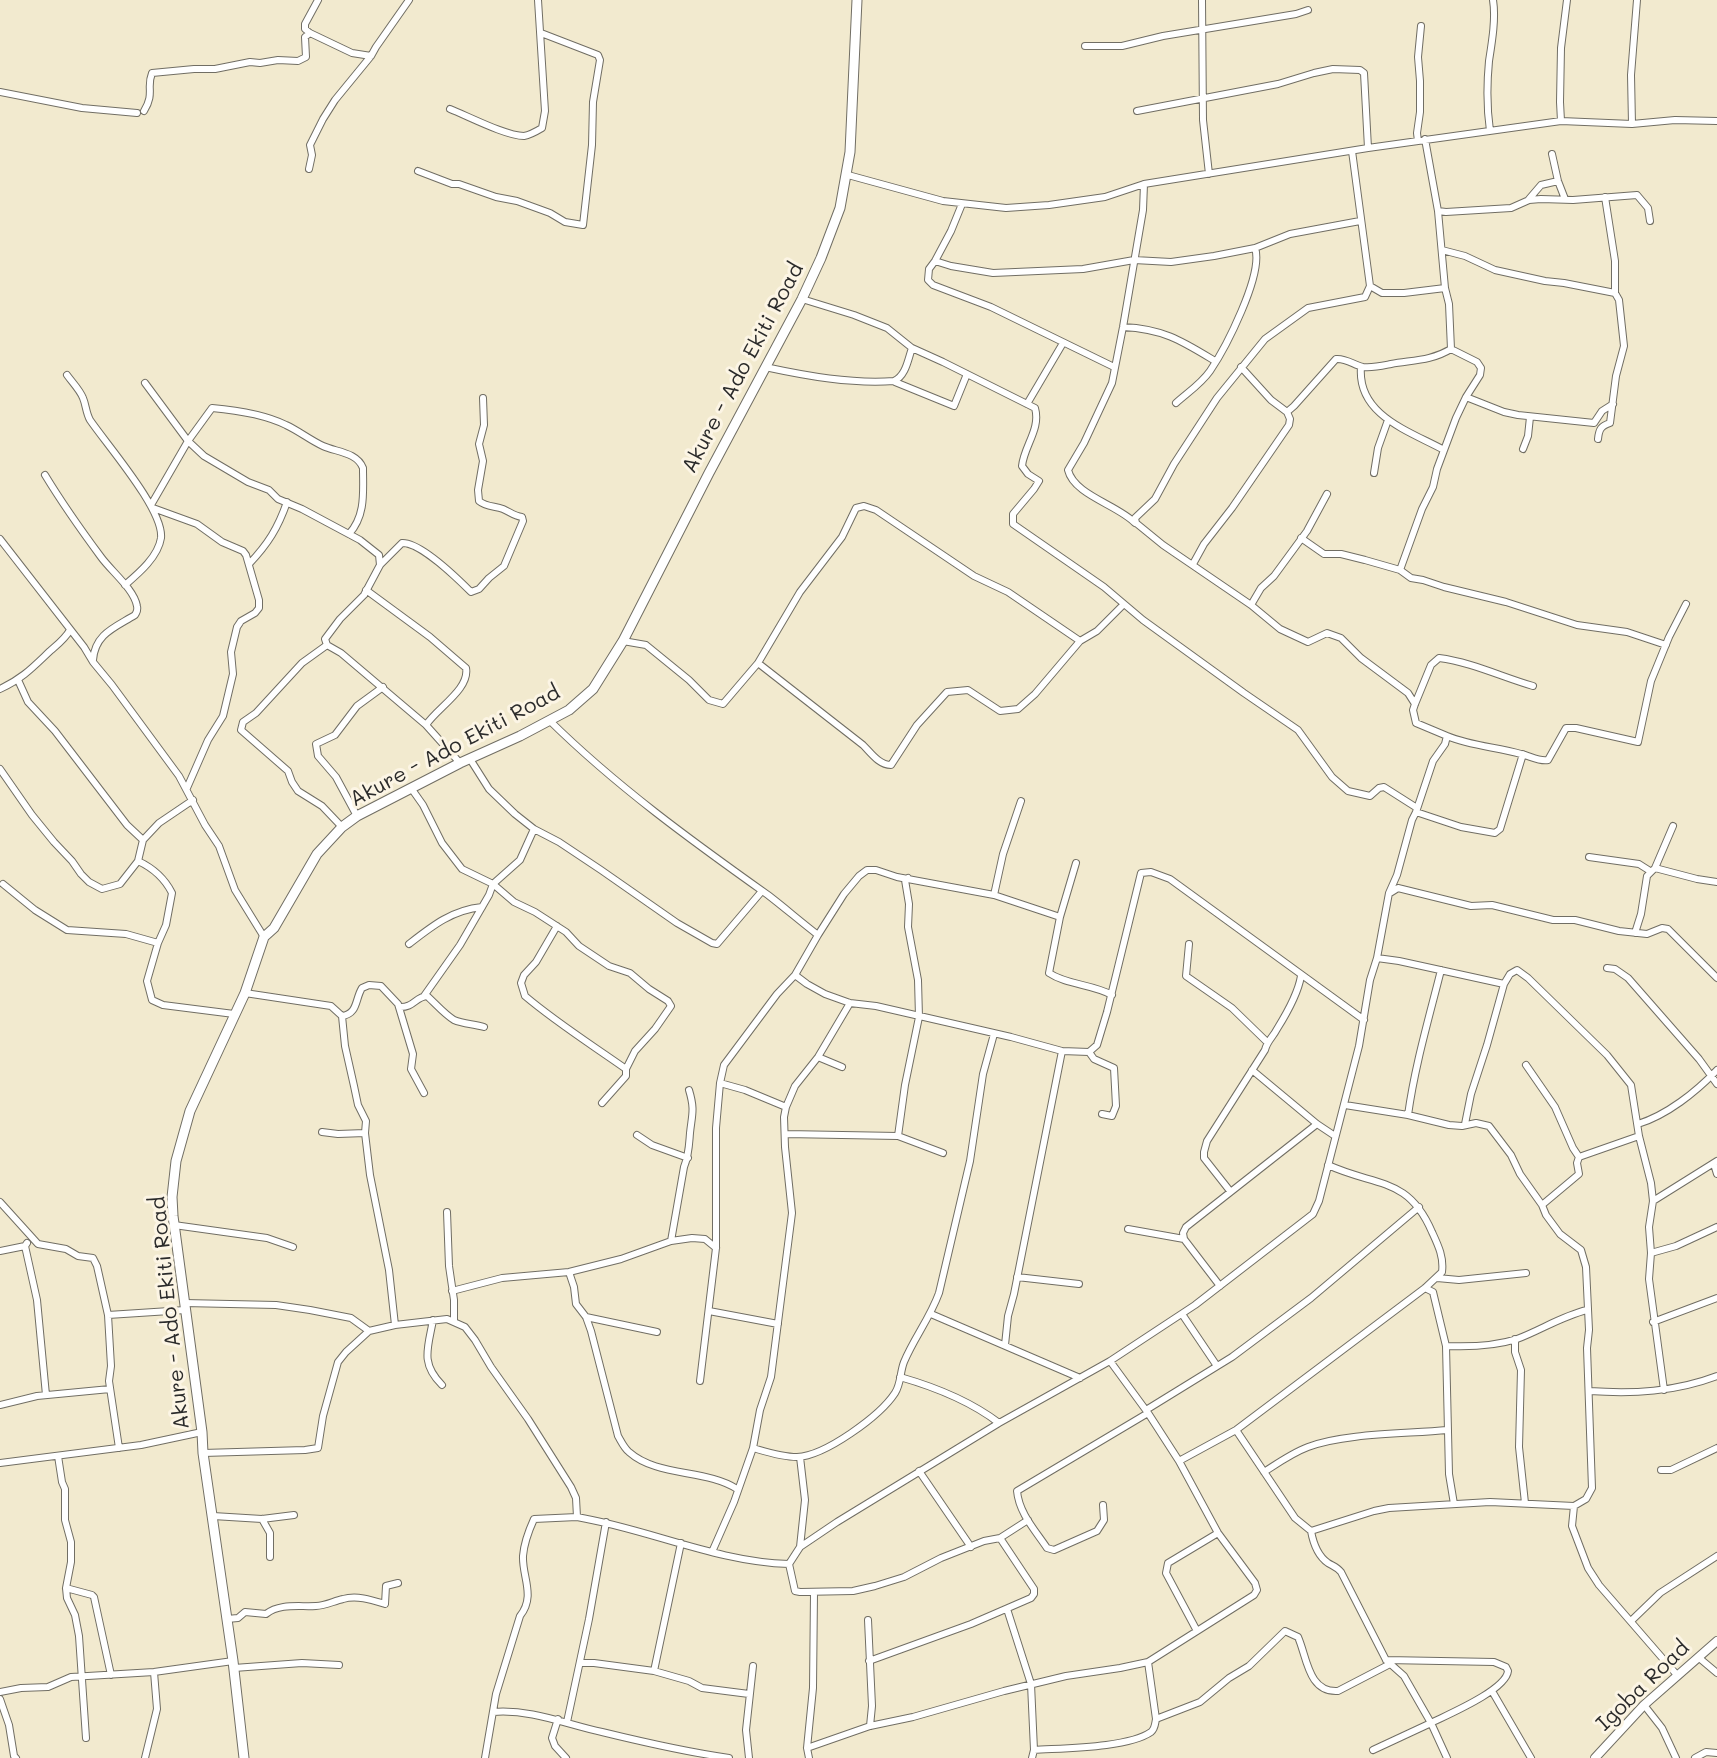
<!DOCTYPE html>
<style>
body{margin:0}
canvas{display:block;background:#f2eacf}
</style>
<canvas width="1717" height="1758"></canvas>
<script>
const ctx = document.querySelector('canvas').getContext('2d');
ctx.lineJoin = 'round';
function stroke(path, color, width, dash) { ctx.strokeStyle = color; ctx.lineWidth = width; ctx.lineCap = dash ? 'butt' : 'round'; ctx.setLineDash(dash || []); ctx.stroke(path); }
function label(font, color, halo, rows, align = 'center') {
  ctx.font = font + ' Mali,sans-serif'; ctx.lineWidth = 6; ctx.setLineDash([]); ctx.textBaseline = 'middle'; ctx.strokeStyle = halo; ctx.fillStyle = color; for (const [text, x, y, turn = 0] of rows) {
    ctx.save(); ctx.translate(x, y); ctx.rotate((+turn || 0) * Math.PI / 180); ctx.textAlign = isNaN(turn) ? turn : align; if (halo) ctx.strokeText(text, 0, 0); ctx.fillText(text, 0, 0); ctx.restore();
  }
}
const street = new Path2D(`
 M318,0L305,24V29L310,33L352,53L371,56
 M1202,0L1203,120L1209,174
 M1085,46H1122L1163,36L1296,14L1308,10
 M0,92L82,108L137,113
 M450,109C468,116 506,136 524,136C530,135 537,131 542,128L545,111L538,0
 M144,111C155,93 146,88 152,73L194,69H215L250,62L260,63L278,60L298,61L306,57L305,37L310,33
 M1137,111L1278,84L1314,73L1333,69L1360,70L1364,73L1368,148
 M1561,121L1560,102L1561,48L1567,0
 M1632,124L1631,75L1637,0
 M1490,131C1487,110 1487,82 1489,61C1492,42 1496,18 1493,0
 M1425,139L1438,211L1445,288L1449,304L1451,349
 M1418,141L1417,133L1420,112V81L1418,57L1421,26
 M1352,151L1370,286L1365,297L1308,308L1265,339L1217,398L1174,464L1155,499L1135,518L1136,523L1163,545L1251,605L1280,629L1308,642L1327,633L1341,638L1361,658L1408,693L1415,704
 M1552,154L1558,181L1565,199
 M309,169L312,155L310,145L323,119L335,100L371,56L376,47L409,0
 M418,171L452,184H459L496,197L517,201L550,213L565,222L583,225L592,145L593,102L600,60L598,55L541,33
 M848,175L943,201L1006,208L1049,205L1105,197L1144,184L1368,148L1561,121L1632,124L1675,120L1717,121
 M1605,197L1615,261V293
 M1529,199L1541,185L1558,181
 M962,204L951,231L935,261L929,269L928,280L933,285L991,307L1114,367
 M1438,211L1446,212L1511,208L1529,200L1541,199L1573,200L1637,195L1648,208L1650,221
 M1442,250L1465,256L1495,270L1545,281L1564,283L1615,293L1619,300L1624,346L1616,376L1610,423C1601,426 1599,429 1598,439
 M935,261L951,266L993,273L1083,269L1134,260L1171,262L1214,256L1255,248L1290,234L1360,221
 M1370,286L1382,293H1404L1445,288
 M802,299L854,315L887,328L912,348L943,362L1035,408C1041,429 1024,446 1022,466L1028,474L1039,481L1034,489L1013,514V524L1104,587L1143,620L1244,693L1298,730L1332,777L1348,791L1370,796L1379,788L1384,787L1417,808
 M1123,327C1164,329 1182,341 1215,361
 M765,367C807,376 851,384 894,381C906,376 908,359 912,348
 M1361,367C1357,415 1409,431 1444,450
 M67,375C72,382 80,390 83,398C86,405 86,413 90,420C107,445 164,510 161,538C158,557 139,573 125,585
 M895,382L954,406L967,374
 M145,383L188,441L204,456L248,482L269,490L278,499L302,509L360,540L379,555L380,565
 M1466,397L1504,412L1518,415L1594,423L1602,411L1613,404
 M1176,403C1187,393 1201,384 1210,371C1225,349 1264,274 1255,248
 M1027,404L1063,343
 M1287,412L1294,406L1336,359C1346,358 1354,365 1363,367C1373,368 1381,366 1391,364C1413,360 1431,361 1451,349
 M1523,449L1528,436L1530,417
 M1374,473L1378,448L1388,420
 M45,475C62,503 81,530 101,557C111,571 134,589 137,606C138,611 137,611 135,615C114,628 95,634 93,660
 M151,505L188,441L212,408C234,410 266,415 286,425C299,431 310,440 323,446C336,452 357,452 363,468C363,492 366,515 349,534
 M153,508L197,524L222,542L243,551L246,555L259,600V608L255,613L241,621L237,627L231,652L233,674L223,716L208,740L187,788
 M1135,523C1118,505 1074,495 1068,470L1084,443L1112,383L1123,327L1143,210L1144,184
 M1301,538L1324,554H1341L1365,560L1400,570L1411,578L1423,580L1444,587L1506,602L1577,625L1627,632L1666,645
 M0,539L84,647L93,662L112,685L179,776L205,825L219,846L235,890L264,937
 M249,564C268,544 278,528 287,502
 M1193,564L1204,544L1232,508L1289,425L1290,419L1287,412L1271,400L1241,367
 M1400,570L1422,509L1433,487L1437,469L1456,418L1466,397L1480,375L1481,368L1477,362L1451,349
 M366,590L430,637L466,668C470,689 437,708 426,725
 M1251,605L1261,588L1274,576L1307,531L1327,494
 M623,641L646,645L689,680L709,700L723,704L758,663L800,592L842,537L856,508L864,506L876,510L974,576L1008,592L1080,641L1097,631L1124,604
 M327,645L325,639L340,619L364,595L380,565L402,543C420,542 458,579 471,592L479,589L489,578L504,566L523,521L522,517C514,516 510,512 503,509C495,506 486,507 479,501L478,490L483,461L479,444L484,425L483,398
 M327,645L302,663L256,713L243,722L241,730L288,771L292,782L298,791L322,806L342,827
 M327,645L341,653L426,725L460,763
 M758,663L863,745C871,753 879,765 891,765L917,725L947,692L968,690L1000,711L1018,709L1035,694L1080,641
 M18,680L28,702L55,731L127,825L143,840
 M0,689C23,678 32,668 50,651C58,644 65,639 70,630
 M549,720C616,786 692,841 768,895C785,908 801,922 818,935L795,975L777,994L724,1065L720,1083L716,1128V1248L700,1381
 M1447,736C1471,746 1497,747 1521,754C1530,756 1540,762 1548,760L1566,728H1576L1638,742L1651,681L1669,637L1686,604
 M470,759L489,789L515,814L534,829L559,842L601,870L677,923L712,943L717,944L762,891
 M0,769L32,815L54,842L72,861L81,874L89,882L102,889L120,884L138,861L143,840L159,823L193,800
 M411,788L423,805L442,843L462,869L493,884L514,902L535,912L566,932L579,946L609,966L630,973L649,989L668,1001L671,1006L655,1029L635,1051L626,1069V1076L602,1103
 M1416,812L1461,827L1495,833L1500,829L1523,754
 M357,816L336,777L318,756L316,744L335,735L357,706L383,687
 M1589,857L1639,864L1650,871
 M138,861C153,868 164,877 172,893L166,925L158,943L147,981L152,1000L163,1005L234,1014
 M1076,863L1060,917L1049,973C1067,985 1092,984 1112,995
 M1655,868L1697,879L1717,882
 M3,884L35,910L67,930L126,934L158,943
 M1390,893L1398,888L1471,906L1492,905L1553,920H1575L1619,931L1647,934L1662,928L1668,929L1717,978
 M994,895L1003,854L1021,801
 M557,926L536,962L524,975L521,983L525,996C557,1023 592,1045 626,1069
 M1635,933L1641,914L1647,876L1655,868L1673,826
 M818,935L844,894L859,876L867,870H876L897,877L994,895L1060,917
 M409,944C432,926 452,910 482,907
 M1189,944L1186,976L1232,1008L1267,1042
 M1377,958L1399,961L1504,984
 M1607,968L1615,969L1628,978L1699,1059L1717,1084
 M795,975L807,984L825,994L850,1003L876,1006L1011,1037L1062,1051L1089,1052L1097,1045L1107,1012L1141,873L1151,872L1170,879L1364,1020
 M245,993L331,1006L342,1016L345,1046L354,1086L358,1105L366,1121L365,1133L370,1175L389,1270L395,1325
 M424,996L460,945L489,895L493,884L520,860L534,829
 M399,1007C414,1008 415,997 427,996C436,1004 444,1014 454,1020C463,1024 475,1024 484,1027
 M342,1016C358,1014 355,999 362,988L369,985L381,986L398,1004L413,1054L411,1069L424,1093
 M1089,1052L1094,1059L1114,1068L1116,1106L1112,1116L1102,1114
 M818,1057L842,1067
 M1526,1065L1555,1107L1573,1148L1579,1157L1639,1136
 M1252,1070L1317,1124L1335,1136
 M720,1083L745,1090L786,1107
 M1408,1115C1415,1065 1429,1018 1441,970
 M1465,1124L1471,1094L1487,1045L1504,984L1510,974L1517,970L1528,978L1607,1055L1631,1085L1639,1136L1651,1183L1653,1201L1649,1227L1651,1253L1649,1279L1664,1390
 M1638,1124C1667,1115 1696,1092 1717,1070
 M322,1132L338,1134L365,1133
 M786,1134L898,1136L905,1085L919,1017L918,980L908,927L909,904L905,880L908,878
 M637,1135L652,1145L688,1158
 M898,1136L943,1153
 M1714,1164L1717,1174
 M1230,1191L1204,1158V1152L1207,1141L1265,1050C1267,1041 1273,1037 1277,1029C1287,1013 1298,994 1301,976
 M1653,1201L1717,1161
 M0,1202L38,1244L66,1249L78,1256L93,1258L97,1266L108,1315L185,1310
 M1542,1205L1579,1174L1577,1163L1579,1157
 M447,1212L449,1266L454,1300V1321
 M174,1225L267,1238L293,1247
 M1128,1229L1184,1239
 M671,1241L684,1167C689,1155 689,1145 690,1133C692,1114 695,1110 689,1090
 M25,1246L37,1300L46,1395
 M0,1251L25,1246L27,1243
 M1651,1253L1676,1246L1717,1227
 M569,1272L574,1287L576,1304L586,1317L591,1331L618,1436C621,1441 624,1448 629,1452C657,1477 706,1469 737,1489
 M1017,1277L1079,1284
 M1437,1278L1459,1280L1526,1273
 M1220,1286L1184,1239L1183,1233L1186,1227L1317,1124
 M1425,1288L1433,1292L1446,1346L1449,1474L1454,1504
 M452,1291L502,1278L569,1272L621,1259L671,1241L692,1238L705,1239L716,1248
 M184,1303L276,1305L310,1310L351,1318L369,1331
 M709,1311L778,1324
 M931,1314L1080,1378
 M1182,1314L1217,1366
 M108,1315L111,1366L109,1381L119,1448
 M586,1317L657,1332
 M433,1320C428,1348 420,1363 442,1385
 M1653,1322L1717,1298
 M1515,1339V1352L1521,1370L1519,1447L1525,1503
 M1005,1345L1008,1316L1014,1294L1062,1051
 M1446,1346C1469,1347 1495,1346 1517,1339C1541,1330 1562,1316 1587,1310
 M900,1377C935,1387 969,1400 999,1423
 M1589,1391C1633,1394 1675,1392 1717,1376
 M0,1405L37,1396L110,1389
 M1146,1410L1232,1357L1311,1298L1419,1207
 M1236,1430L1295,1518L1311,1531L1374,1511L1389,1508L1490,1502L1574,1506L1586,1499L1592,1488L1587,1348L1589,1330L1586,1267L1581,1250L1560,1234L1546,1215L1542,1205L1520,1174L1511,1155L1489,1126L1476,1123L1462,1126L1449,1125L1408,1115L1345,1105
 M753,1448C767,1452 782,1457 797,1457C825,1456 880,1416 895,1393C901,1384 900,1372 904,1362C914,1338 930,1318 939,1293L970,1161L983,1074L994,1034
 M203,1453L305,1450L318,1448L323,1416L338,1362L346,1352L369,1331L395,1325L447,1319L465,1327L475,1340L491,1367L528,1419L571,1487L576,1498L577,1517C648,1529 717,1562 789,1564
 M58,1456L62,1482L65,1489V1520L71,1542V1562L66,1588L67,1598L75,1615L79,1636L86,1738
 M800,1457L805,1500L800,1547
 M1179,1461L1236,1430L1425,1288L1442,1272C1444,1257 1438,1245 1432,1232C1408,1176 1376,1187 1328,1165
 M0,1463L141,1445L202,1432
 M1661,1470H1671L1717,1448
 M919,1471L971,1547
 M1264,1472C1278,1463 1292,1453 1308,1447C1345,1433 1407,1434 1447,1430
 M1103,1505L1104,1520L1097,1531L1054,1550L1047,1548C1035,1530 1019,1513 1017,1491L1148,1413
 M1574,1506L1572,1526L1588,1568L1599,1585L1677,1675
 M213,1516L262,1519L294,1515
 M262,1519L270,1533V1557
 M1028,1520L1000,1538L984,1541L941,1558L904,1577L875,1586L853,1591L800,1592L795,1591L789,1564L800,1547L837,1522L999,1423L1110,1361L1195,1305L1313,1214L1319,1201L1359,1046L1370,980L1377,958L1389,893L1397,875L1412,820L1416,812L1433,761L1445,744L1447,736L1416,723L1413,710L1415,704L1431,665L1439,658C1471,662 1502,677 1533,686
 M1311,1531C1313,1542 1318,1556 1328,1563C1333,1566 1337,1567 1341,1572L1386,1660L1404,1676L1431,1723L1373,1750
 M712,1552L734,1502L753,1448L760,1410L771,1377L792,1213L785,1147L784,1117L786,1107L795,1086L818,1057L850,1003
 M66,1588L92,1595L94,1597L111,1675
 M1007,1609L1031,1684L1034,1750L1032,1758
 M227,1619L238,1618L245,1612L266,1614C280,1603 299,1607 316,1606C325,1606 334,1601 343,1599C357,1595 372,1600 385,1604L386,1586L398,1583
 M868,1620L872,1706L870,1726
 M1631,1621L1660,1593L1717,1556
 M1197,1631L1166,1573L1168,1563L1218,1533
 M1698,1657L1717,1673
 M1386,1660L1494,1662L1506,1667L1508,1671C1506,1690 1449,1714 1431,1723L1447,1758
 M869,1661L971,1624L1031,1598L1034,1594V1589L1000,1538
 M1148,1662L1156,1719
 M580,1663H594L654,1671L689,1681L702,1688L749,1694
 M234,1668L302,1663L339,1665
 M654,1671L681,1543
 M1492,1691L1531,1758
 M0,1692L21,1688L48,1687L71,1677L154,1672L233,1661
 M0,1699L9,1725L14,1756L16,1758
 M1644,1705L1662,1728L1676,1758
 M493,1712C532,1709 565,1724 602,1732C643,1742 686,1752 729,1758
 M558,1719L552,1738L555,1746L566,1758
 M567,1722L589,1619L606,1522
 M807,1748L870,1726L913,1717L1004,1691L1066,1676L1120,1668L1148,1662L1254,1595L1257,1590L1255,1583L1218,1533L1179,1461L1148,1413L1110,1361
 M1034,1750C1063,1748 1128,1748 1151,1732C1155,1729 1155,1724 1156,1719L1200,1702L1229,1678L1249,1666L1285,1631L1298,1637C1307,1657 1308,1693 1338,1691L1390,1664
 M145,1758L157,1709L154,1672
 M485,1758L496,1694L520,1616C536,1596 522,1577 523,1556C524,1543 529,1530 534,1519L577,1517
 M749,1758L746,1730L753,1666
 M809,1758L807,1748L813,1688L814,1593
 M1695,1758L1706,1752L1717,1753`);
const secondary = new Path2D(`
 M1595,1758L1644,1705L1717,1641`);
const primary = new Path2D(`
 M244,1758L233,1661L203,1453L202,1432L173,1216L172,1197L176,1161L190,1111L245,993L264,937L274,928L317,854L342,827L357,816L460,763L520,736L569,710L593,689L623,641L709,473L802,299L821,258L840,208L850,152L857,0`);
stroke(street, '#716e64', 8);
stroke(secondary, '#716e64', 10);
stroke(primary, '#716e64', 11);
stroke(street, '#fff', 6);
stroke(secondary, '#fff', 8);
stroke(primary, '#fff', 9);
label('21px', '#2b2b2b', '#fcf5e5', [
 ["Akure - Ado Ekiti Road",743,368,-62],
 ["Akure - Ado Ekiti Road",455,746,-28],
 ["Akure - Ado Ekiti Road",170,1313,-96],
 ["Igoba Road",1643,1686,-44]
]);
</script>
